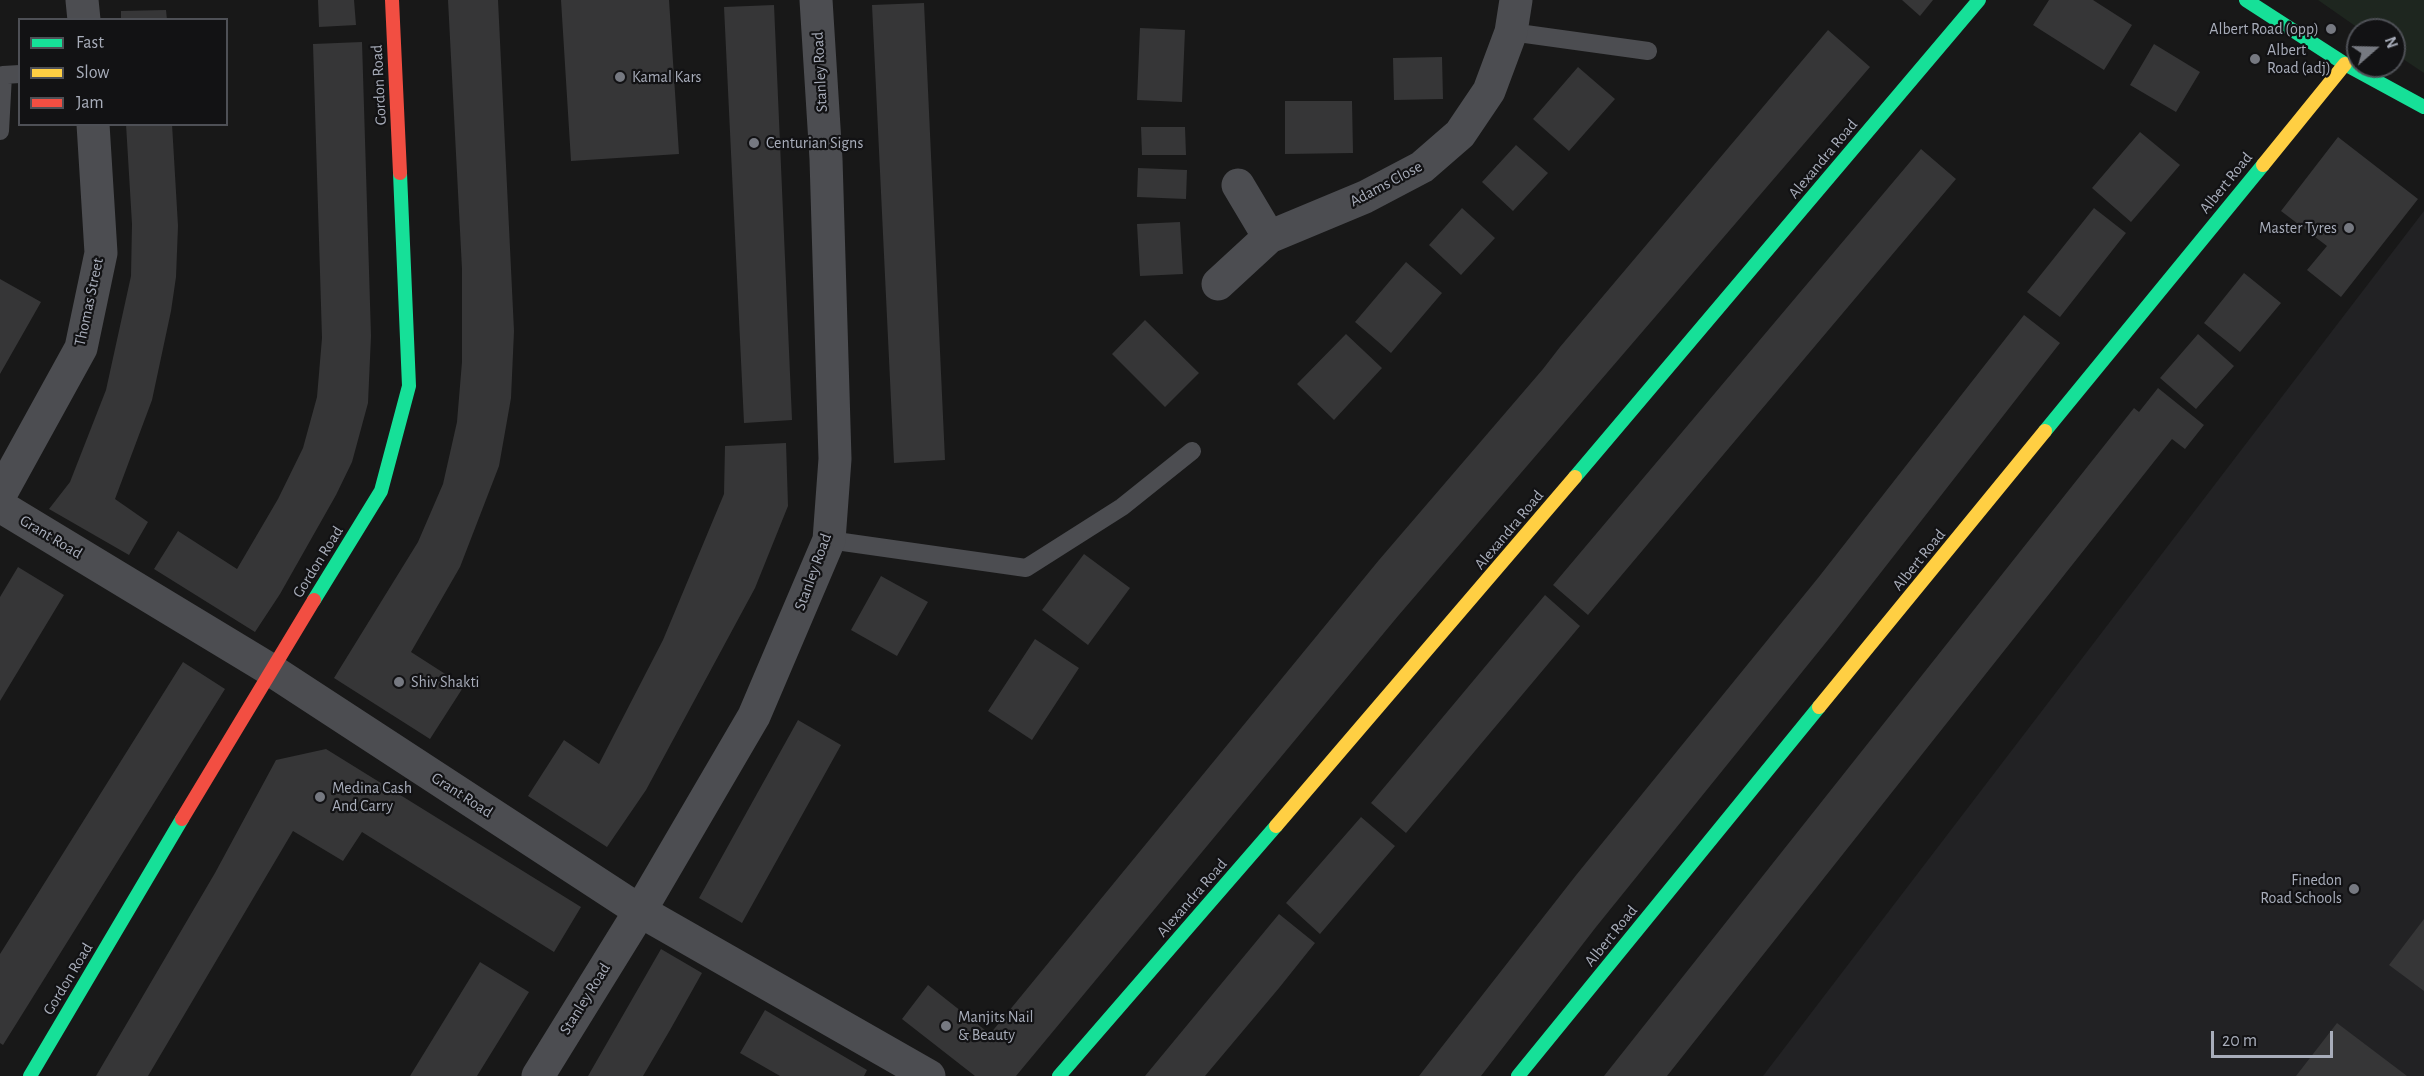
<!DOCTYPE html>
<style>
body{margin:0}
#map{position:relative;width:2424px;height:1076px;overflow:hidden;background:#181818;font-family:"Alegreya Sans",sans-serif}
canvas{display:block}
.legend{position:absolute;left:18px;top:18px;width:210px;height:108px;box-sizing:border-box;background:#121214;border:2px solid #4e5056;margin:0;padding:8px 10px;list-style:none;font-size:18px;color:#a8adba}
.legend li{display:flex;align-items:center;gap:12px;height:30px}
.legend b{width:30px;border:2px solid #4e5056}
.north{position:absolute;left:2346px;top:18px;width:60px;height:60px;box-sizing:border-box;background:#121214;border:2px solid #4e5056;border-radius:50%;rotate:70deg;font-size:16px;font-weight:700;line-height:24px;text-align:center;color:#a8adba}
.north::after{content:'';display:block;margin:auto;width:21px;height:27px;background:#767981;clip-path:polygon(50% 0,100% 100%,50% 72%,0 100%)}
.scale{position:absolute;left:2211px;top:1031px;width:122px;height:27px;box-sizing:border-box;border:3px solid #a8adba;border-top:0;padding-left:8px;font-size:18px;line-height:21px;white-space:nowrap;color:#a8adba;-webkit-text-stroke:4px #121214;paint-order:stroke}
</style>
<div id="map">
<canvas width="2424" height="1076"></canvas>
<ul class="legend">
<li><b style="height:8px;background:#16e098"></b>Fast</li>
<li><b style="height:8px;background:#ffcf43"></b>Slow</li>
<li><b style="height:8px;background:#f24e42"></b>Jam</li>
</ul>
<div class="north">N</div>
<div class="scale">20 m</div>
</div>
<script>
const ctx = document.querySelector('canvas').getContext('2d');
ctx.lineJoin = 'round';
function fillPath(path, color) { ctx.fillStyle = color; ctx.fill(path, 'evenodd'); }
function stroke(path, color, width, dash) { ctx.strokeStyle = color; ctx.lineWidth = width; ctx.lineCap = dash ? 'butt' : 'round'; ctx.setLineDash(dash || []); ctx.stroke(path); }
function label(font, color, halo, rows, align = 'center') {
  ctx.font = font + ' "Alegreya Sans",sans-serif'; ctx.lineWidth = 4.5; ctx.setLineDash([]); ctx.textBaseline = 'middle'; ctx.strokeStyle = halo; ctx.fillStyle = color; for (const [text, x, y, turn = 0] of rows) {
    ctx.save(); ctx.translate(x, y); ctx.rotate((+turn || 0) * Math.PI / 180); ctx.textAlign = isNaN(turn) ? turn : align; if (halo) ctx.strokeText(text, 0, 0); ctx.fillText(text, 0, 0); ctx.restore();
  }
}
fillPath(new Path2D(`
 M2424,211V1076H1763L2339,322Z`), '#222224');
fillPath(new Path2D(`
 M2318,0H2424V73L2394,53V30H2361Z`), '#1e261f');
fillPath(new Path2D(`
 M318,0H354L356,25L319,27Z
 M448,0H498L514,331L511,398L499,466L460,567L411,652L464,686L430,739L334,678L418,542L443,484L457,422L462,362V269Z
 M561,0H669L679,154L571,161Z
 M1902,0H1933L1920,16Z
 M2049,0H2093L2132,25L2104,70L2033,25Z
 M924,3L945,460L894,463L872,5Z
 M774,5L792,420L744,423L724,7Z
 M166,10L167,20H121V11Z
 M1140,28L1185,30L1182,102L1137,100Z
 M1828,30L1870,67L1398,616L1016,1076H975L902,1019L928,985L990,1034L1379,560L1543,369L1560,347Z
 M362,42L371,336L368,403L352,462L336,495L280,594L255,632L154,569L178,531L237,569L278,499L303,448L317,397L322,338L313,44Z
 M2154,44L2200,72L2176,112L2130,85Z
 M1442,57L1443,99L1394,100L1393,58Z
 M1578,67L1615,99L1569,151L1533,119Z
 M1285,101H1352L1353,153L1285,154Z
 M126,124H172L178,226L176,277L171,311L152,400L115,499L148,522L129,555L49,509L70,482L106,390L131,276L132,224Z
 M1141,127H1185L1186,155H1142Z
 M2140,132L2180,165L2131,222L2092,188Z
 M2338,137L2418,199L2341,297L2307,270L2327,246L2281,211Z
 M1516,145L1548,173L1513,211L1482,182Z
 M1921,149L1956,179L1588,615L1553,585Z
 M1138,168L1187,170L1186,199L1137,197Z
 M1462,208L1495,238L1461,275L1429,245Z
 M2094,208L2126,233L2060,317L2027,292Z
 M1180,222L1183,274L1140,276L1137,224Z
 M1406,262L1442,293L1391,353L1355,322Z
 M2244,273L2281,303L2240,352L2204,323Z
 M0,279L41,302L0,374Z
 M2024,315L2060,343L1836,630L1596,927L1481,1076H1419L1577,874L1818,578Z
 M1145,320L1199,373L1165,407L1112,354Z
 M1346,334L1382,368L1334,420L1297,384Z
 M2198,334L2234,366L2196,409L2160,378Z
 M2158,388L2204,425L2185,449L2172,439L1667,1076H1604L2134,408L2139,412Z
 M786,443L788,506L755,588L646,790L607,847L528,796L564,740L599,764L663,640L724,494L725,446Z
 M1084,554L1130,588L1088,645L1042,610Z
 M18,567L64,595L0,701V597Z
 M881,576L928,602L897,656L851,630Z
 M1545,595L1580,626L1406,833L1371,803Z
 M1035,639L1079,668L1032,740L988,711Z
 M183,662L225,689L3,1045L0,1043V954Z
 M798,720L841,745L742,923L699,898Z
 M326,749L581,907L554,952L362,832L343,861L293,831L148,1076H96L215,873L276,760Z
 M1361,817L1395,846L1320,934L1286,903Z
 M1279,914L1315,943L1279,988L1205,1076H1145Z
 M2424,919V991L2389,965Z
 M661,949L702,973L670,1030L643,1076H588Z
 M480,962L529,992L511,1021L477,1076H410Z
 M765,1010L867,1070L864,1076H780L740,1053Z
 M2337,1023L2407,1076H2296Z`), '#363637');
stroke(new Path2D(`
 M1511,32L1648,51
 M0,131L3,75L20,74
 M829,540L1026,568L1122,507L1192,451`), '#4c4d51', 18);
stroke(new Path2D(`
 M82,0L84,20
 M1238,185L1269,237
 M1218,284L1269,237L1365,197L1422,167L1460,134L1489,91L1511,32L1516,0
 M0,495L81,348L101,253L93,124
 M0,506L271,670L640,911L929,1076
 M538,1076L640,911L754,716L829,540L835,459L826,159L816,0`), '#4c4d51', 33);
stroke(new Path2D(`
 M2246,0L2345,64L2424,107
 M2045,431L2263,165
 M1575,477L1979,0
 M314,600L381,491L409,386L400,173
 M30,1076L182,819
 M1059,1076L1276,826
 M1518,1076L1819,707`), '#16e098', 14);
stroke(new Path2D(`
 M2263,165L2345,64
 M1819,707L2045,431
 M1276,826L1575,477`), '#ffcf43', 14);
stroke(new Path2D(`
 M392,0L400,173
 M182,819L314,600`), '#f24e42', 14);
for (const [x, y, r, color] of [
 [2331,29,6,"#767981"],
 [2255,59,6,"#767981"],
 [620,77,6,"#767981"],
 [754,143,6,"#767981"],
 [2349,228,6,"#767981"],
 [399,682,6,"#767981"],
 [320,797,6,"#767981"],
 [2354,889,6,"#767981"],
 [946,1026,6,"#767981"]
]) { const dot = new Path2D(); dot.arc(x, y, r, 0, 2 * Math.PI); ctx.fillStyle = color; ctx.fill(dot); stroke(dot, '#121214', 2); }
label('16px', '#a8adba', '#121214', [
 ["Albert Road (opp)",2319,29,"right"],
 ["Albert",2267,50],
 ["Road (adj)",2267,68],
 ["Kamal Kars",632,77],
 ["Centurian Signs",766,143],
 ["Master Tyres",2337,228,"right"],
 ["Shiv Shakti",411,682],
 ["Medina Cash",332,788],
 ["And Carry",332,806],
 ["Finedon",2342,880,"right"],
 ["Road Schools",2342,898,"right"],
 ["Manjits Nail",958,1017],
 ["& Beauty",958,1035]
], 'left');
label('16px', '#a8adba', '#121214', [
 ["Stanley Road",820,72,-93],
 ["Gordon Road",379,85,-93],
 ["Alexandra Road",1823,159,-50],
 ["Albert Road",2226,183,-51],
 ["Adams Close",1386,184,-28],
 ["Thomas Street",89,302,-78],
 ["Alexandra Road",1509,530,-50],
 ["Grant Road",51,537,31],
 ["Albert Road",1919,560,-51],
 ["Gordon Road",318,562,-58],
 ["Stanley Road",813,572,-70],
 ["Grant Road",462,795,33],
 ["Alexandra Road",1192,898,-49],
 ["Albert Road",1611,936,-51],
 ["Gordon Road",68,979,-59],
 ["Stanley Road",585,999,-58]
]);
</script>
